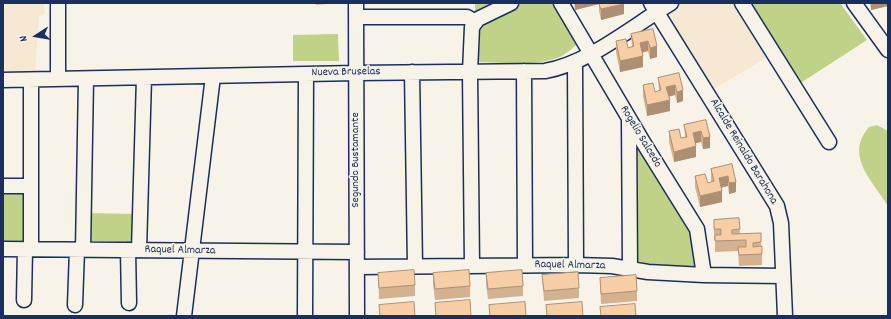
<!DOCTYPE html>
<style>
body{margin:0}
#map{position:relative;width:891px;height:319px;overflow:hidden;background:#f7f3e8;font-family:Dekko,sans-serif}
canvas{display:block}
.frame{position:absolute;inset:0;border:4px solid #1b2f5e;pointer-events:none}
.north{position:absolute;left:16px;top:16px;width:40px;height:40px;-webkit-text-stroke:3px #f7f3e8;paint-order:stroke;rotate:258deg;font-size:11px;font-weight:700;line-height:16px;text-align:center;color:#1b2f5e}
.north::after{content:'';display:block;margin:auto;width:14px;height:18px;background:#1b2f5e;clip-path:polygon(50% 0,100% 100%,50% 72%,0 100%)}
</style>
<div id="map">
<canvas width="891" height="319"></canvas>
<div class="frame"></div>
<div class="north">N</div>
</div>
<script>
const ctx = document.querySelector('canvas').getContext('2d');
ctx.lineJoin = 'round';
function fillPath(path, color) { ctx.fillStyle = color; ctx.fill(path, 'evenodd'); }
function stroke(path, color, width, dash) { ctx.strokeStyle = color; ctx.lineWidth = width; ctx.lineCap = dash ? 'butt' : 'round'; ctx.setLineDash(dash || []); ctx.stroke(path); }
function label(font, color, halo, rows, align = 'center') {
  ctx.font = font + ' Dekko,sans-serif'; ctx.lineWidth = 3; ctx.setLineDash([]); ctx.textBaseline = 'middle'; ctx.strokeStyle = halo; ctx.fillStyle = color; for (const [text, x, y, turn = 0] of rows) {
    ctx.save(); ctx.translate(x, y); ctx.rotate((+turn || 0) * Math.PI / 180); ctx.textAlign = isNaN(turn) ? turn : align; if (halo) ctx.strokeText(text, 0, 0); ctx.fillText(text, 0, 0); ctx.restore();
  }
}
fillPath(new Path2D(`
 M3,3H44L45,14L39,16L35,73H3Z
 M680,3H733L766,58L714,89L665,12Z`), '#f7e8d4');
fillPath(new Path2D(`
 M475,3H503L507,10L520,3H555L578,44C572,48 566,54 560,57C535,67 503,62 476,62Z
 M747,3H840L867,40L799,84Z
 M338,34L339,61H293V35Z
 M877,125L888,131V206C873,181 844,156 869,127Z
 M635,139L690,230L696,267L653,265L638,261Z
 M28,190L26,245H3V191Z
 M87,213L137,214L136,248L86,247Z`), '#c0d287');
const minor = new Path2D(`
 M58,3V79
 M356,3L357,316
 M561,3L643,142L697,229L704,275
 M651,3L777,206L781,223L785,316
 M742,3L829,142
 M854,3L888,50
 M356,17H467L475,22
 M575,63L576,265
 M524,71L525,265
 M412,72L415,266
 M3,80L356,73L545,71C588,64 633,26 671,3
 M629,119L630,269
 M3,186H31
 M3,249L357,252
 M31,249V80
 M83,250L86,79
 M128,250L129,303
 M139,250L144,78
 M472,266L470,72L472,27L478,19L511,3
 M357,267L576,265L612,266L648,272L704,275L783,276
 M24,300L25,249
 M75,305L77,250
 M184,316L213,76
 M305,316L306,74`);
stroke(minor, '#1b2f5e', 17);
stroke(minor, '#f7f3e8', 14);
fillPath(new Path2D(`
 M316,3H338L316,5Z
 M574,3H624V14L601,20L599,11V4L575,10Z
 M870,3H888V6L871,10Z
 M653,29L657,57L650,59L648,51L642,53L643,67L620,72L616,52V41L628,48L632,47L631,34Z
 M679,73L683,101L677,103L675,95L669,97L670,111L647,116L643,96V85L655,92L659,91L658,78Z
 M706,120L710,148L703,149L701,142L695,143L696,157L674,162L669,142V131L681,138L685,137L684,125Z
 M732,164L736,192L729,194L728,186L721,188L722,202L700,207L695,187V176L708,183L711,182V169Z
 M739,218L740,234L761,233V246H762V265L739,266L738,251L715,252V240H714V220Z
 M378,273L415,285V296L379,299Z
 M433,273L470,286V297L435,300L433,284Z
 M486,273L523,286V296L488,299L486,284Z
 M542,275L579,288V298L544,301Z
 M600,278L637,291V301L601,304Z`), '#d4b18f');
fillPath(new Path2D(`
 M575,3H599V4L575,10Z
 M871,3H888V6L871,10Z
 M624,4V14L601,20V9Z
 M648,41V51L640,53V43Z
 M657,46V57L650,59V48Z
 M643,56V67L620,72V61Z
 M675,85V95L666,97V87Z
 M683,90V101L677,103V92Z
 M670,100V111L647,116V105Z
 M701,131V142L693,144V133Z
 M710,137V148L703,149V138Z
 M696,146V157L674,162V152Z
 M728,176V186L719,188V178Z
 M736,182V192L729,194V183Z
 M722,191V202L700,207V196Z`), '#ad9074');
const building = new Path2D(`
 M599,3H624V4L601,9Z
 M653,29L657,46L650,48L648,41L640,43L643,56L620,61L616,41L626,39L628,48L634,46L631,34Z
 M679,73L683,90L677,92L675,85L666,87L670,100L647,105L643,85L653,83L655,92L661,90L658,78Z
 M706,120L710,137L703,138L701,131L693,133L696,146L674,152L669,131L679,129L681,138L687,137L684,125Z
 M732,164L736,182L729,183L728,176L719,178L722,191L700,196L695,176L705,174L708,183L714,181L711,169Z
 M739,218L740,229L732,230V234L761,233V242L753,243V247L762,246V254L739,255L738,247H746V240L715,241V235H721V229H714V220Z
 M414,270L415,285L379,288L378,273Z
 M469,270L470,286L435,289L433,273Z
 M522,270L523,286L488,289L486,273Z
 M578,272L579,288L544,291L542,275Z
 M636,275L637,291L601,294L600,278Z
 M470,300L471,316H436L435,303Z
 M414,302L415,316H380L379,305Z
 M525,302L526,316H490L489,305Z
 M582,302L583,316H547L546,305Z
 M635,304L636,316H601L600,307Z`);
fillPath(building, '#f7cea6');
stroke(building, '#ad9074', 1);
label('12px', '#1b2f5e', '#f7f3e8', [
 ["Nueva Bruselas",346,73,-1],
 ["Rogelio Salcedo",640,137,59],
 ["Alcalde Reinaldo Barahona",743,152,59],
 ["Segundo Bustamante",356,160,-90],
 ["Raquel Almarza",180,251,1],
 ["Raquel Almarza",570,266,1]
]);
</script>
